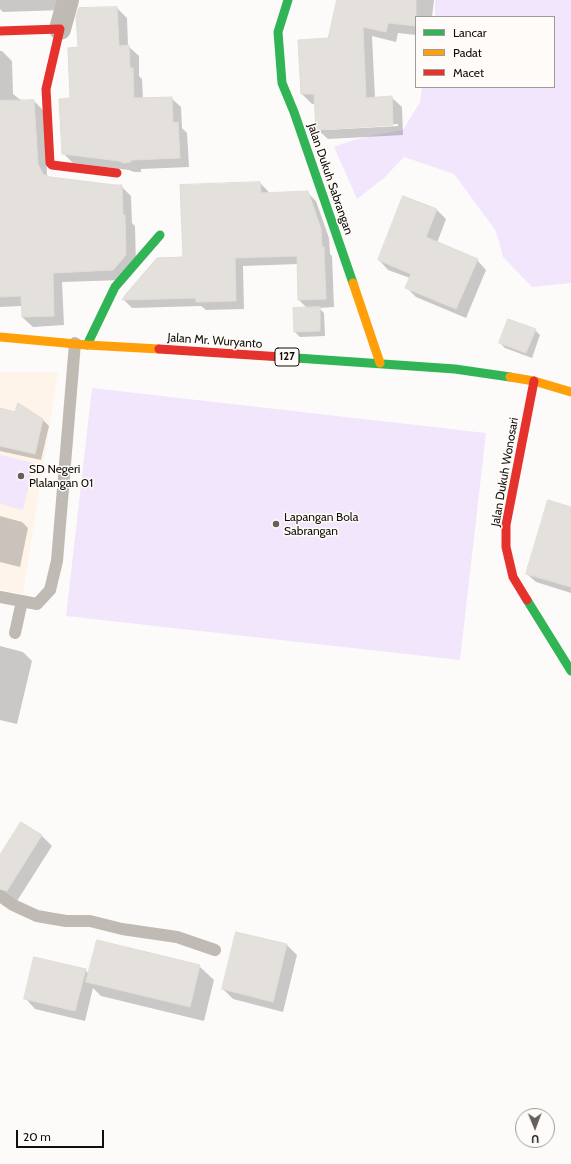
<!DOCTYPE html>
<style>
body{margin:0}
#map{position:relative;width:571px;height:1164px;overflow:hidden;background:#fdfbf9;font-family:Cabin,sans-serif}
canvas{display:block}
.legend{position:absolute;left:415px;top:16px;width:140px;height:72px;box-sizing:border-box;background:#fefbf8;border:1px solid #a09c98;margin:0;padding:5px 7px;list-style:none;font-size:12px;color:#120e09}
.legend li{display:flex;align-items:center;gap:8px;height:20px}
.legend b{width:20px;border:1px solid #a09c98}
.north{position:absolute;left:515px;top:1108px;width:40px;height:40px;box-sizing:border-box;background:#fefbf8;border:1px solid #a09c98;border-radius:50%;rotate:179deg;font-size:11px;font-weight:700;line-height:16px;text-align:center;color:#120e09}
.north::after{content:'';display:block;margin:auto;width:14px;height:18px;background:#64615d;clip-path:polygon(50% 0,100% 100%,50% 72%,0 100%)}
.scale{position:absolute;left:16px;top:1130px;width:88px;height:18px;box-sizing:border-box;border:2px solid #120e09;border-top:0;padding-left:5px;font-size:12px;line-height:14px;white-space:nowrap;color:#120e09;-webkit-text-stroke:3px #fefbf8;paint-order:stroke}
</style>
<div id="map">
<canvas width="571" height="1164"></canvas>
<ul class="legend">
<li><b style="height:5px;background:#30b455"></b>Lancar</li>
<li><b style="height:5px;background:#ff9f0a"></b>Padat</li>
<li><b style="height:5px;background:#e5322d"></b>Macet</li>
</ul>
<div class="north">U</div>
<div class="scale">20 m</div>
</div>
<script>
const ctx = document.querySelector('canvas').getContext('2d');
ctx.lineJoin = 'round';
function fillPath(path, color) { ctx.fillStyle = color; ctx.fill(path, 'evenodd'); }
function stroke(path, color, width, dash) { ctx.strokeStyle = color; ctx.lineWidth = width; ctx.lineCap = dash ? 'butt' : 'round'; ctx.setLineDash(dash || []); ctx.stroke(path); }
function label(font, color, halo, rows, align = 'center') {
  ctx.font = font + ' Cabin,sans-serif'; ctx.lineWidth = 3; ctx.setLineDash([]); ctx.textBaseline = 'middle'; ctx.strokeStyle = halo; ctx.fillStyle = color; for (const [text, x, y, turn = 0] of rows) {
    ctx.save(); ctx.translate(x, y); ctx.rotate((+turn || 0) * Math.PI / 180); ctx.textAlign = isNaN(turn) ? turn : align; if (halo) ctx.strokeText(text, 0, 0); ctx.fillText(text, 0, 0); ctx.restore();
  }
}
fillPath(new Path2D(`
 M0,372H58L23,594L0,589Z`), '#fef4ea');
fillPath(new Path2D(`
 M435,0H571V283L532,287L503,257L496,231L454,174L404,157L385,177L357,199L334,147C356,138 379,134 403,130L420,102L422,87H554V17H435Z
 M92,388L486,433L460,660L66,616Z
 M0,455L34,463L23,510L0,504Z`), '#f2e6fc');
fillPath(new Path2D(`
 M0,0H68L64,10L3,12L0,9Z
 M338,0H434L432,17H416V35L398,33L396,42L372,36L375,98L391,97L402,107L403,135L328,139L317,129L316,104H312L302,94L299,41L329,39ZM398,124V126L325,130V128Z
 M117,8L127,18L128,46L139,56V76L142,79L143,99L171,98L181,107L182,128L187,133L189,167L141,169V172H134L129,170L73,163L63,153L79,48Z
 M0,51H2L12,61L13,94L22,101H34L44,111L47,175L48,177L115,186H121L131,196L132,223L135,226L136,265L123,280L62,282L64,325L33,327L22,317V306L0,307Z
 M260,183L268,191V194L307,192L316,201L329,238L330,254L332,256L334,307L319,308L324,313L325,336L300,337L295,332L308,309L299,300L298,264L243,266L244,309L206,310L201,306L132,308L124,300L126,294L184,258Z
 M437,210L446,219L437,243L477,260L486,270L466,318L416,297L407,288L410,278L388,270L379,260Z
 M535,330L540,335L532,358L505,348L500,343Z
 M0,409L43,420L49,426L41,460L0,451Z
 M571,509V593L536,582L527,574Z
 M0,516L22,522L28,528L20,567L0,562Z
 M0,646L23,652L32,661L17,724L0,720Z
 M21,824L42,836L52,846L17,901L0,893V857Z
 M237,933L287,945L297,955L283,1012L233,999L223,989Z
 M199,966L214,980L204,1021L101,996L93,988L85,1021L35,1009L25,998L85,970L89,974Z`), '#0003');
const building = new Path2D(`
 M337,0H416V26L388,23L386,32L363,27L366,98L392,96L393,125L316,130L314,94H301L298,40L328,38Z
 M117,7L119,46L129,45L130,68H133L134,98L172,97L173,123L178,122L180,158L131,160V162L124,163L119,161L62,154L59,99L70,98L68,50V48L78,47L76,16L79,8Z
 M34,100L38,164L43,174L50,177L115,185H122L123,215H125L126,255L113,270L53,273L54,316L22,317L21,296L0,297V101Z
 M260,182L261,193L308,191L321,229L322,247H324L326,299L298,300L297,256L235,258L236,301L196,302V298L122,300L126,294L157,258L183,257L180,185Z
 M403,196L437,209L426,237L478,259L456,309L405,288L411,274L378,260Z
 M320,307V331L294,332L293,308Z
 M508,319L536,329L526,353L499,343Z
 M18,403L43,419L35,454L0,446V408L15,412Z
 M548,500L571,507V587L526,574Z
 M21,822L42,835L7,891L0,889V855Z
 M236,932L287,944L273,1002L222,989Z
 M97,940L200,965L190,1007L86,982Z
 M34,957L86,969L75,1011L24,999Z`);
fillPath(building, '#e4e0dc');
stroke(building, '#e0ddd9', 1);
stroke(new Path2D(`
 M0,597L37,604L50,590L57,561L75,343
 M15,633L22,601
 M0,896L13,905L37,916L66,921H90L122,929L177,937L215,950`), '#bfbab3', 12);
stroke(new Path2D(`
 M60,29L68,0`), '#bfbab3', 22);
stroke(new Path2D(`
 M288,0L278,32L282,83L294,112L353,283
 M87,345L115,287L160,235
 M282,357L455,369L510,377
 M527,600L571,671`), '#30b455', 9);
stroke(new Path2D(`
 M353,283L380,363
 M0,337L87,345L159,349
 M510,377L534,381L571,392`), '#ff9f0a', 9);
stroke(new Path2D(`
 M0,31L60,29L46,89L50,163L52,165L117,173
 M159,349L282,357
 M527,600L513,577L506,547V525L534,381`), '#e5322d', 9);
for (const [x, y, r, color] of [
 [21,476,4,"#64615d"],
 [276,524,4,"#64615d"]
]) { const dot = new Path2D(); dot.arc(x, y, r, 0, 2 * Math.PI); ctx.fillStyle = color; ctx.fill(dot); stroke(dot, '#fefbf8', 1.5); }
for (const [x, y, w] of [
 [287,357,24]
]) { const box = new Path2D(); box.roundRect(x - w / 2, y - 9, w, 18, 3); ctx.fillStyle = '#fefbf8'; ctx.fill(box); stroke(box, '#120e09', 1); }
label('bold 11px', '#120e09', null, [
 ["127",287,357]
]);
label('12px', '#120e09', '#fefbf8', [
 ["Jalan Dukuh Sabrangan",330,179,71],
 ["Jalan Mr. Wuryanto",215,341,4],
 ["Jalan Dukuh Wonosari",505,472,-80]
]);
label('12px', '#120e09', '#fefbf8', [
 ["SD Negeri",29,469],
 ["Plalangan 01",29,483],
 ["Lapangan Bola",284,517],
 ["Sabrangan",284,531]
], 'left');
</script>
